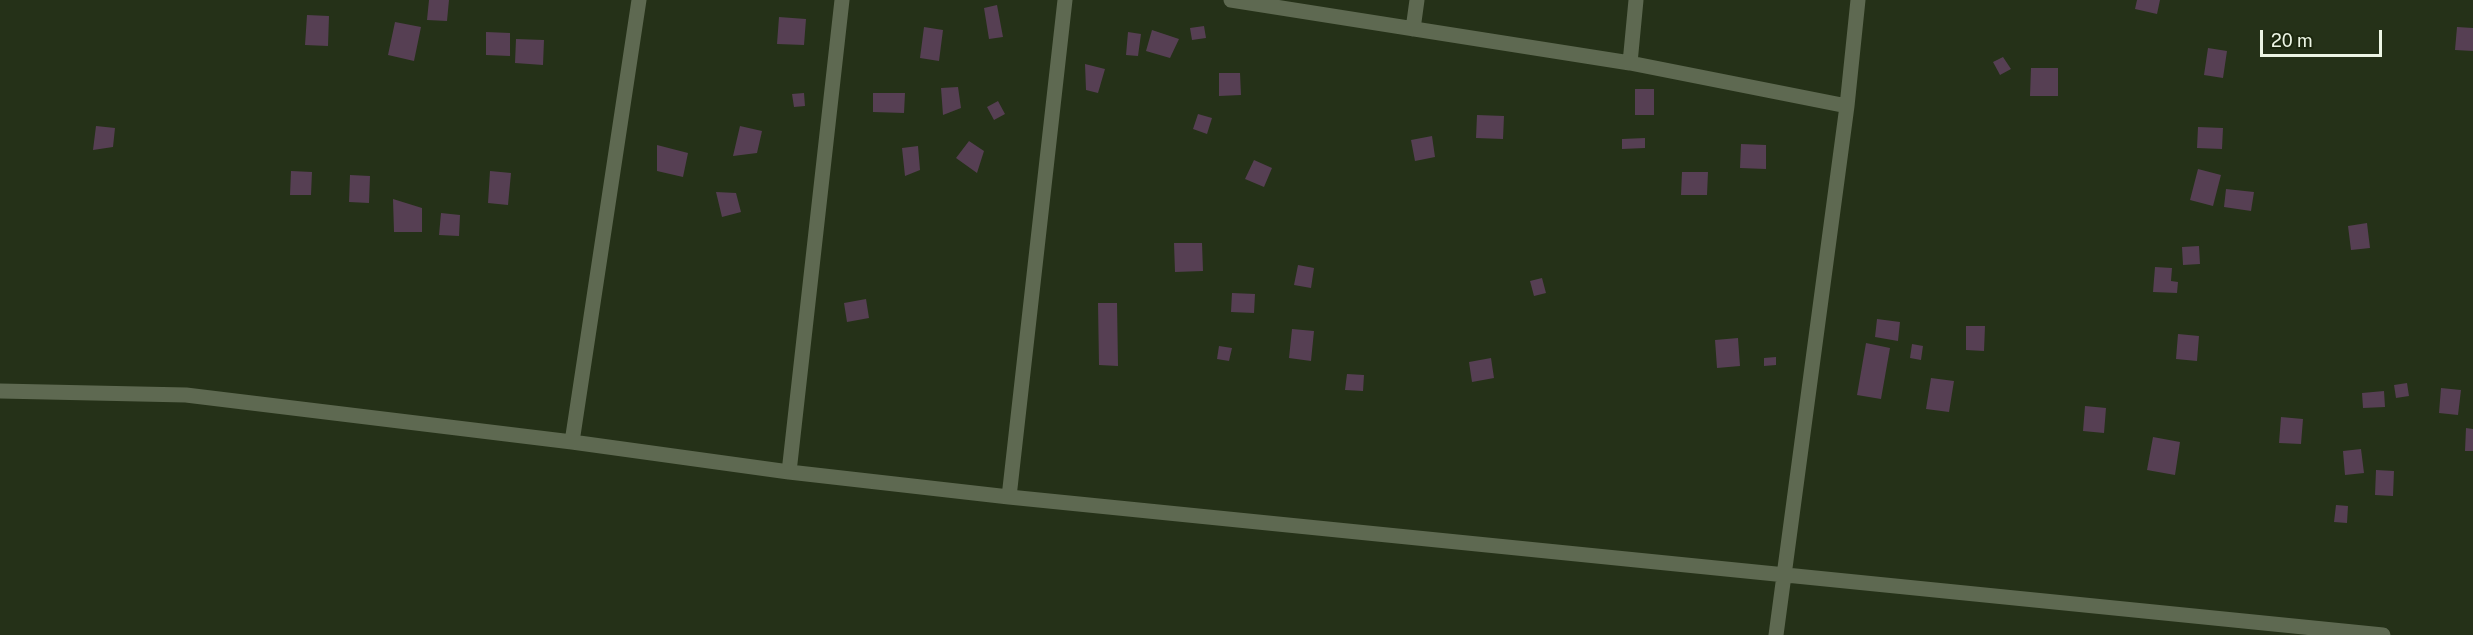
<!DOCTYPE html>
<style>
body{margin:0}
#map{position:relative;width:2473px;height:635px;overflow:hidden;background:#253118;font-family:"Public Sans",sans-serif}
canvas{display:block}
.scale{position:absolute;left:2260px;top:30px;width:122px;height:27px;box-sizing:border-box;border:3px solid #edf5e5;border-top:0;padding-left:8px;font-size:18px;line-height:21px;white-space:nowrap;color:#edf5e5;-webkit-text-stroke:4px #1c270e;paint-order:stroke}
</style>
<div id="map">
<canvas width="2473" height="635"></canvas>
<div class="scale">20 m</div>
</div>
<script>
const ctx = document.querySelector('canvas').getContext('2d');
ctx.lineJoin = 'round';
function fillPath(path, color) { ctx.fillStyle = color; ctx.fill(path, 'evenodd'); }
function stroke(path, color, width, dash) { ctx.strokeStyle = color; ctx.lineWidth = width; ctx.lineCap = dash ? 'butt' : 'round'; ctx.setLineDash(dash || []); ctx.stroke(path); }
fillPath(new Path2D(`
 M429,0H449L447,21L427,20Z
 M2137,0H2160L2157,14L2135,9Z
 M997,5L1003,37L989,39L984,8Z
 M307,15L329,16L328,46L305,45Z
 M779,17L806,19L804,45L777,44Z
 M395,22L421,27L414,61L388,55Z
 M1204,26L1206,38L1192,40L1190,28Z
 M924,27L943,30L939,61L920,58Z
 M2457,27L2473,28V51L2455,50Z
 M1152,30L1179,39L1170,58L1146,51Z
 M486,32L510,33V56L486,55Z
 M1128,32L1141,34L1138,56L1126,55Z
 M516,39L544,40L543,65L515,63Z
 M2208,48L2227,51L2223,78L2204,75Z
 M2003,57L2011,69L2000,75L1993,62Z
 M1085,64L1105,69L1098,93L1086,90Z
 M2031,68H2058V96H2030Z
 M1219,73H1240L1241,95L1219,96Z
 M958,87L961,108L943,115L941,88Z
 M1635,89H1654V115H1635Z
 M804,93L805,106L794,107L792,94Z
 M873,93H905L904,113L873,112Z
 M998,101L1005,114L994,120L987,107Z
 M1198,114L1212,118L1207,134L1193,129Z
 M1477,115L1504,116L1503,139L1476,138Z
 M96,126L115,128L113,147L93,150Z
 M740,126L762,131L757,153L733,156Z
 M2198,127L2223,128L2222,149L2197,148Z
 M1432,136L1435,157L1415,161L1411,140Z
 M1645,138V148L1622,149V139Z
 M969,141L984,151L977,173L956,158Z
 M1741,144L1766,145V169L1740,168Z
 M657,145L688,153L683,177L657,171Z
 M918,146L920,170L905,176L902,148Z
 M1254,160L1272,168L1264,187L1245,179Z
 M2198,169L2221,175L2213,206L2190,200Z
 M291,171L312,172L311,195H290Z
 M490,171L511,173L508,205L488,203Z
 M1682,172H1708L1707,195H1681Z
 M350,175L370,176L369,203L349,202Z
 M2226,189L2254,192L2251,211L2224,207Z
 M716,192L736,193L741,212L722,217Z
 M393,199L422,208V232H394Z
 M441,213L460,215L459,236L439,235Z
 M2367,223L2370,248L2351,250L2348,226Z
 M1174,243H1202L1203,271L1175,272Z
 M2199,246L2200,264L2183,265L2182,247Z
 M1298,265L1314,268L1311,288L1294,285Z
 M2155,267L2172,268L2171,281L2178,282L2177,293L2153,292Z
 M1542,278L1546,293L1534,296L1530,281Z
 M1232,293L1255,294L1254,313L1231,312Z
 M866,299L869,318L847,322L844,303Z
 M1098,303H1117L1118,366L1099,365Z
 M1877,319L1900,322L1898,341L1875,337Z
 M1966,326H1985L1984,351L1966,350Z
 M1292,329L1314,331L1311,361L1289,358Z
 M2178,334L2199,336L2197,361L2176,359Z
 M1738,338L1740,366L1717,368L1715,340Z
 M1866,343L1890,348L1881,399L1857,395Z
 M1912,344L1923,346L1921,360L1910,358Z
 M1219,346L1232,348L1229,361L1217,359Z
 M1776,357V365L1764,366V358Z
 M1491,358L1494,378L1472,382L1469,362Z
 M1347,374L1364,375L1363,391L1345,390Z
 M1931,378L1954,381L1949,412L1926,409Z
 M2407,383L2409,396L2396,398L2394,385Z
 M2441,388L2461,390L2458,415L2439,413Z
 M2384,391L2385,407L2363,408L2362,393Z
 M2085,406L2106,408L2104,433L2083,431Z
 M2281,417L2303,419L2301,444L2279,443Z
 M2466,428L2473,429V451H2465Z
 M2153,437L2180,442L2175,475L2147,470Z
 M2361,449L2364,473L2345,475L2343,451Z
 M2376,470L2394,471L2393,496L2375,495Z
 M2336,505L2348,506L2347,523L2334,522Z`), '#563f53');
stroke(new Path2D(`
 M1231,0L1630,63L1847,106
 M1413,29L1417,0
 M1630,63L1636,0
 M0,391L186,395L572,442L789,472L1009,497L2383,635
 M572,442L639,0
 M789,472L842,0
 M1009,497L1065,0
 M1776,635L1847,106L1858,0`), '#5e6951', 15);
</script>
